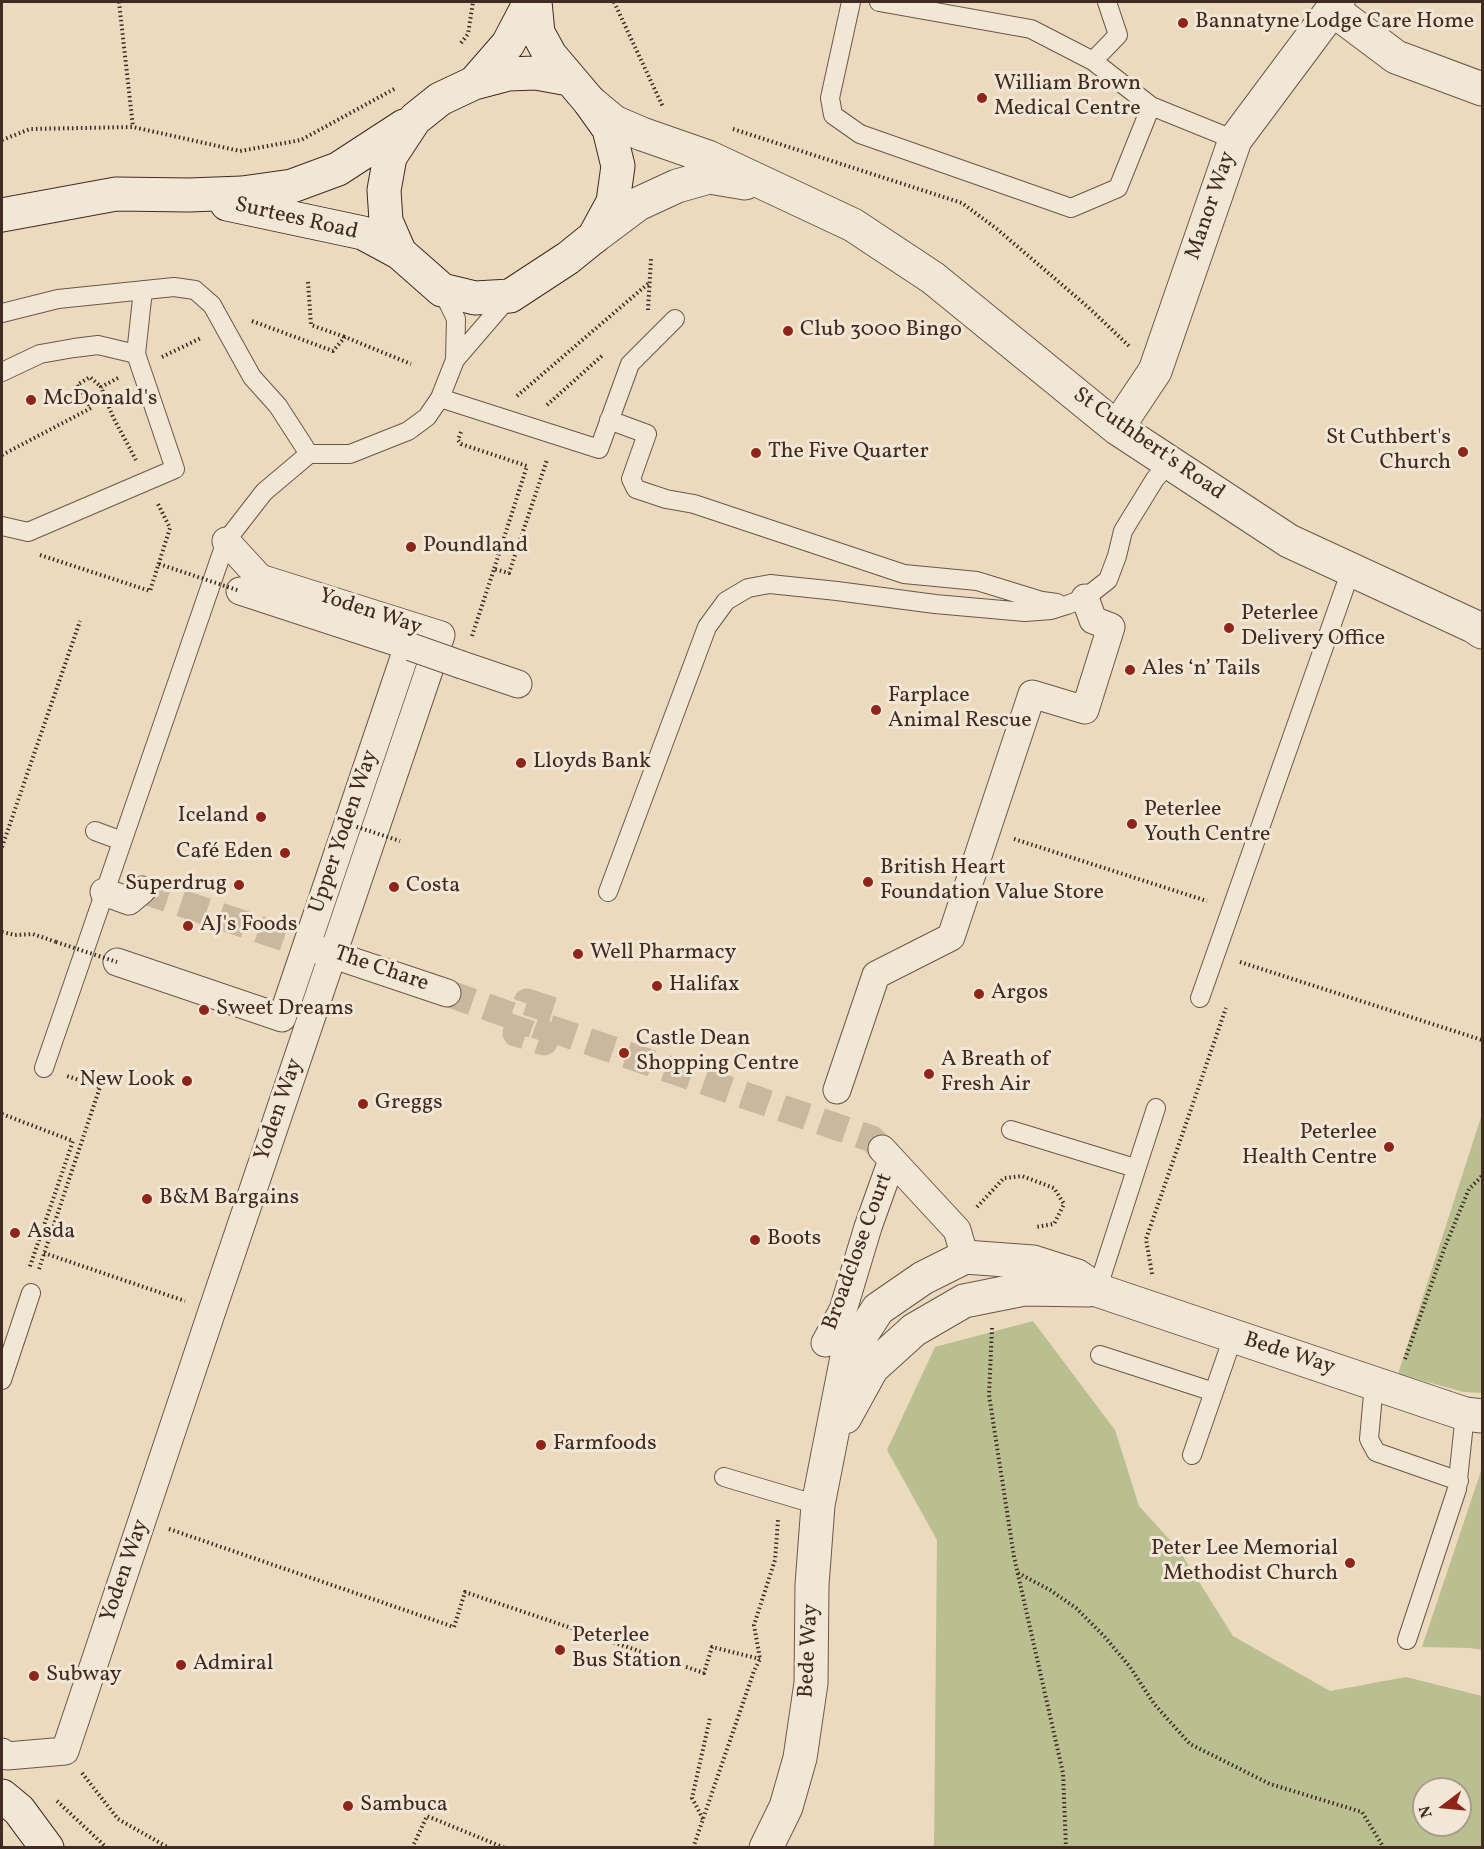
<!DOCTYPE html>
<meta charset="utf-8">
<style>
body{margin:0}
#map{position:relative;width:1484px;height:1849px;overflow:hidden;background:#ebdabe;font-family:Vollkorn,serif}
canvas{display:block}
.frame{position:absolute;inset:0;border:3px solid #402b23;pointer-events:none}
.north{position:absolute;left:1412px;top:1777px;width:60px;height:60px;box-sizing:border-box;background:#f2e7d5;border:2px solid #ab9c8e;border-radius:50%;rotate:254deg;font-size:16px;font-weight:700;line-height:24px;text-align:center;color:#402b23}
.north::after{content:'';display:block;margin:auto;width:21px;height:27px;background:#8f2418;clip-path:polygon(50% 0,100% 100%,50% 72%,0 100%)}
</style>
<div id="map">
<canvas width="1484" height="1849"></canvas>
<div class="frame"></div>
<div class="north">N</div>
</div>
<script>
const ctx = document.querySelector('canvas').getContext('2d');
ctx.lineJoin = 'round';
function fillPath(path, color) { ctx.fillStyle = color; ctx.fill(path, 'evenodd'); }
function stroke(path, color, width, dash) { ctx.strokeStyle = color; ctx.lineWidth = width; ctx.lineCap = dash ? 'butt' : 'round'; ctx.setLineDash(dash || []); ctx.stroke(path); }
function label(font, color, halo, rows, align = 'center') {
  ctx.font = font + ' Vollkorn,serif'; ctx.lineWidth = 6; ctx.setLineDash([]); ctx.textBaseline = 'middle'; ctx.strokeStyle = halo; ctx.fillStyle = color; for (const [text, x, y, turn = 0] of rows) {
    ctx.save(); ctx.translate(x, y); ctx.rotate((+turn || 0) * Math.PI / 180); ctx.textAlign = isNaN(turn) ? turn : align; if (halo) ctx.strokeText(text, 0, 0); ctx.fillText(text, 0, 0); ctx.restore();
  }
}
fillPath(new Path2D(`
 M1482,1114V1393L1464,1392L1398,1374Z
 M1033,1321L1115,1430L1139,1506L1179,1550L1233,1636L1330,1691L1406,1677L1482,1696V1847H934L937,1540L887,1450L935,1347ZM1424,1789H1460V1825H1424Z
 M1482,1468V1650L1469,1648L1422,1647Z`), '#b9bf90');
stroke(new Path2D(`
 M142,890L315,948
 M447,993L521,1019
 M527,1002L555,1011L544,1042L516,1033Z
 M549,1028L872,1139L882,1149`), '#c9b79f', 27, [27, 14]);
const service = new Path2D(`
 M851,2L830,98L833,115L860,134L1071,208L1118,188L1151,106
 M879,2L1031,29L1093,61L1151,106L1235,140
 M1093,61L1118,35L1107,2
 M442,290L456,319L455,360
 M2,313L58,299L174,287L195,290L212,305L252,377L278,406L309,454
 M2,372L40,354L74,348L98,345L136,354
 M440,398L599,449L630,364L675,319
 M609,420L647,434L631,479L636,489L666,499L694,504L904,574L977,581L1042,601L1057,603
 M2,526L28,532L175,469L136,354L143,290
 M95,831L122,841
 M608,892L707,627L726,601L748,588L770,584L837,591L935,604L1025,612L1051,610L1067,605L1085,598L1108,580L1117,556L1123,531L1155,479L1170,462
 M1200,998L1351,570
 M44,1068L226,541L264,492L309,454H350L408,431L427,417L440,398L455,360L510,296
 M1011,1130L1135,1168
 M1097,1290L1156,1108
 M1100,1355L1214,1392
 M2,1380L31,1293
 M1374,1383L1369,1439L1376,1452L1459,1481
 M1192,1455L1233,1337
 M724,1477L818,1505
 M1407,1640L1457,1489L1465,1414`);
const pedestrian = new Path2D(`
 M240,591L411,647
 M462,665L518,684
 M104,892L129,901L142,890
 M316,949L447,993
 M117,962L282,1018L408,646
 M837,1090L876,975L951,937L1032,694L1085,710L1111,627L1093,620L1085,598
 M882,1149L957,1230L965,1257
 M825,1343L843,1310L868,1227L892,1160
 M2,1752L7,1756L65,1751L212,1311L441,635L260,578L226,541`);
const minor = new Path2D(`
 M1332,9L1396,57L1482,89
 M590,102L614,122L642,134L708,157L853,225L933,278L1117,428L1289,541L1473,626L1482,632
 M594,237L638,204L677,186L709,177L745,183
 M1117,428L1155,371L1235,140L1338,2
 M845,1417L872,1368L914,1330L964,1301L1024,1289L1089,1290
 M766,1848L786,1807L800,1758L811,1683L812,1585L818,1505L847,1357L878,1309L923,1278L965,1257L1033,1262L1077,1276L1097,1290L1465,1414L1482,1416`);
const secondary = new Path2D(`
 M535,2L538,33L550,55L589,101L609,129L618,166L613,202L594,237L568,258L510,296L475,298L442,290L400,253L386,221L384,190L390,157L415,119L440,99L474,83L508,74L536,73L569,79
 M474,83L508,44L530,2
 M227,204L363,233L400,253
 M2,215L116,194L189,195L242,193L292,186L338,169L404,126
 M2,1796L19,1810L47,1848`);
stroke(service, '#6b574a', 20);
stroke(pedestrian, '#6b574a', 29);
stroke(minor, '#6b574a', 35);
stroke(secondary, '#402b23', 35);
stroke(new Path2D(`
 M119,2L133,127
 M614,2L663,107
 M461,43L468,34L473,2
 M733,129L962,203L997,229L1088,307L1129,346
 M2,140L30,129L133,127L240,151L301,140L396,88
 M308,282L311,325L345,337
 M648,310L651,259
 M252,321L333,351L345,337L411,364
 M162,357L201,338
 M118,378L101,387L113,417L136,460
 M517,396L650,282
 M547,405L604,354
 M461,432L458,440L461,444L527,466L494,569
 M2,455L91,408L77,385L90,377L101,387
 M40,555L150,591L170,528L158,504
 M472,636L494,569L509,573L547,460
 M1014,839L1207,901
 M2,847L80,621
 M2,932L15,935L33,934L56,942
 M1240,962L1482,1040
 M2,1114L73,1141L29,1269
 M977,1207L1004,1178L1022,1176L1054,1188L1064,1204L1054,1224L1036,1227
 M44,1253L185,1301
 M39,1269L100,1087L67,1076
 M1152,1274L1146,1239L1226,1008
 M992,1328L989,1395L1014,1557L1063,1773L1066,1848
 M1405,1359L1444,1249L1469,1189L1482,1176
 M169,1529L454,1627L465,1592L704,1673L712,1647L760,1659
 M1018,1573L1050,1590L1076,1608L1104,1636L1130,1667L1155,1705L1190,1744L1270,1784L1362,1812L1384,1848
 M82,1773L118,1819L169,1848
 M57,1801L107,1848
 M703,1819L692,1798L710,1718
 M412,1848L427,1816L505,1848
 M693,1848L754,1671L760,1659L754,1625L775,1560L778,1520`), '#402b23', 4, [1.5, 3]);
stroke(service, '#f2e7d5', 18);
stroke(pedestrian, '#f2e7d5', 27);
stroke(minor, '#f2e7d5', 33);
stroke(secondary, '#f2e7d5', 33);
const pedestrianBridge = new Path2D(`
 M411,647L462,665`);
stroke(pedestrianBridge, '#6b574a', 29, []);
stroke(new Path2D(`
 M159,564L240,591
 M348,824L400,841
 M56,942L117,962`), '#402b23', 4, [1.5, 3]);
stroke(pedestrianBridge, '#f2e7d5', 27);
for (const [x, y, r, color] of [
 [1183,23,6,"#8f2418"],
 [982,98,6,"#8f2418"],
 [788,331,6,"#8f2418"],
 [31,400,6,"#8f2418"],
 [1463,452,6,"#8f2418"],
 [756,453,6,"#8f2418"],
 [411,547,6,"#8f2418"],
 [1229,628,6,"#8f2418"],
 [1130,670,6,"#8f2418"],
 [876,710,6,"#8f2418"],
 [521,763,6,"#8f2418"],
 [261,817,6,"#8f2418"],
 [1132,824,6,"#8f2418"],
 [285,853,6,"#8f2418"],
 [868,882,6,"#8f2418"],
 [239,885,6,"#8f2418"],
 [394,887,6,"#8f2418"],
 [188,926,6,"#8f2418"],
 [578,954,6,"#8f2418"],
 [657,986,6,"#8f2418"],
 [979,994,6,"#8f2418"],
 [204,1010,6,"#8f2418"],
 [624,1053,6,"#8f2418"],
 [929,1074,6,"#8f2418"],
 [187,1081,6,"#8f2418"],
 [363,1104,6,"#8f2418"],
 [1389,1147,6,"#8f2418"],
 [147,1199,6,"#8f2418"],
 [15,1233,6,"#8f2418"],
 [755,1240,6,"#8f2418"],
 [541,1445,6,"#8f2418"],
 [1350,1563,6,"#8f2418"],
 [560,1650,6,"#8f2418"],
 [181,1665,6,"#8f2418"],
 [34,1676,6,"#8f2418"],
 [348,1806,6,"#8f2418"]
]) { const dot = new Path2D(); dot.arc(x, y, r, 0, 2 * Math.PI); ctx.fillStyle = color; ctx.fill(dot); stroke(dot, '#f2e7d5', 2); }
label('22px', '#402b23', '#f2e7d5', [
 ["Bannatyne Lodge Care Home",1195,23],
 ["William Brown",994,85],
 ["Medical Centre",994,110],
 ["Club 3000 Bingo",800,331],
 ["McDonald's",43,400],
 ["St Cuthbert's",1451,439,"right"],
 ["Church",1451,464,"right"],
 ["The Five Quarter",768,453],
 ["Poundland",423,547],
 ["Peterlee",1241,615],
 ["Delivery Office",1241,640],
 ["Ales ‘n’ Tails",1142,670],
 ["Farplace",888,697],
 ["Animal Rescue",888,722],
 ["Lloyds Bank",533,763],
 ["Peterlee",1144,811],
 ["Youth Centre",1144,836],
 ["Iceland",249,817,"right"],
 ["Café Eden",273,853,"right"],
 ["British Heart",880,869],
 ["Foundation Value Store",880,894],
 ["Superdrug",227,885,"right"],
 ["Costa",406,887],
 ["AJ's Foods",200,926],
 ["Well Pharmacy",590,954],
 ["Halifax",669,986],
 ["Argos",991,994],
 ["Sweet Dreams",216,1010],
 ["Castle Dean",636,1040],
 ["Shopping Centre",636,1065],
 ["A Breath of",941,1061],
 ["Fresh Air",941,1086],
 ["New Look",175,1081,"right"],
 ["Greggs",375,1104],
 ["Peterlee",1377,1134,"right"],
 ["Health Centre",1377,1159,"right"],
 ["B&M Bargains",159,1199],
 ["Asda",27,1233],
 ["Boots",767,1240],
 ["Farmfoods",553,1445],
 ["Peter Lee Memorial",1338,1550,"right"],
 ["Methodist Church",1338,1575,"right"],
 ["Peterlee",572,1637],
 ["Bus Station",572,1662],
 ["Admiral",193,1665],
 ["Subway",46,1676],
 ["Sambuca",360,1806]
], 'left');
label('22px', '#402b23', '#f2e7d5', [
 ["Manor Way",1212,206,-71],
 ["Surtees Road",296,220,13],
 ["St Cuthbert's Road",1148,445,35],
 ["Yoden Way",370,613,18],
 ["Upper Yoden Way",345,832,-71],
 ["The Chare",381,970,19],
 ["Yoden Way",280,1110,-71],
 ["Broadclose Court",859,1252,-70],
 ["Bede Way",1289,1355,18],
 ["Yoden Way",126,1571,-71],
 ["Bede Way",810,1651,-87]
]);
</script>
